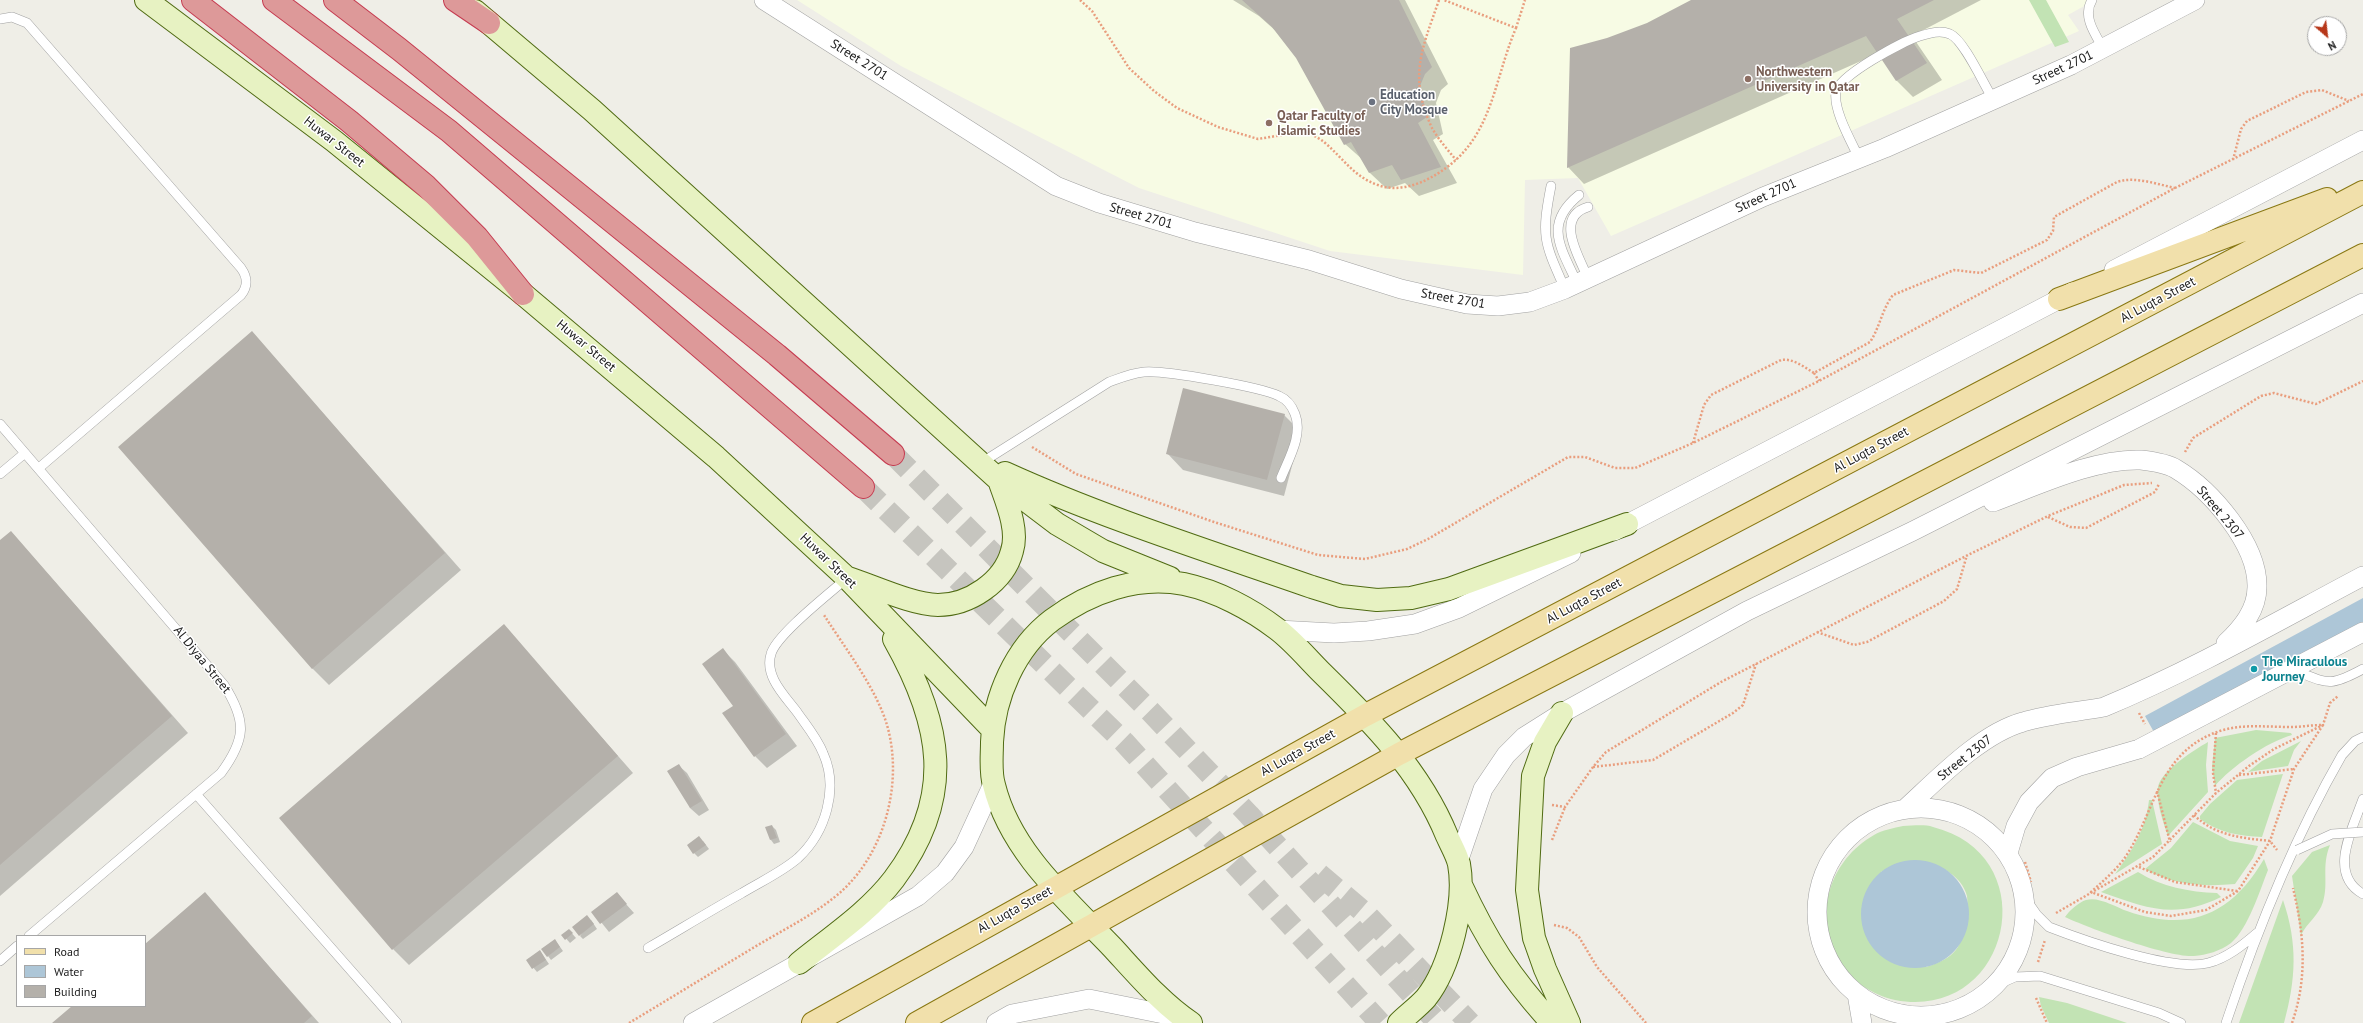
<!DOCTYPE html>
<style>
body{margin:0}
#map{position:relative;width:2363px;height:1023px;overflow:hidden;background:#efeee7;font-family:"PT Sans",sans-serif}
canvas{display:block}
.legend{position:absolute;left:16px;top:935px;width:130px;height:72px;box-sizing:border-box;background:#fff;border:1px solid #a6a6a6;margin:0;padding:5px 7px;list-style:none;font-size:12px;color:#202020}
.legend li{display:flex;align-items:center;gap:8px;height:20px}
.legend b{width:20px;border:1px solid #a6a6a6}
.north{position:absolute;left:2307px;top:16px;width:40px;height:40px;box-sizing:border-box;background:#fff;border:1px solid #a6a6a6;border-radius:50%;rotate:152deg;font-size:11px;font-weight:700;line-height:16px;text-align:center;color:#202020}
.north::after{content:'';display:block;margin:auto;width:14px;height:18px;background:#b73719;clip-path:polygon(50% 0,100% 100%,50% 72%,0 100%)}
</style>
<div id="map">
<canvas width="2363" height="1023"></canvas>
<ul class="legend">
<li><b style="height:5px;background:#f1e0ab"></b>Road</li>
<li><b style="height:11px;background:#adc6d7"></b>Water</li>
<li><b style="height:11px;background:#b4b0aa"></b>Building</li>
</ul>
<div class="north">N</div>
</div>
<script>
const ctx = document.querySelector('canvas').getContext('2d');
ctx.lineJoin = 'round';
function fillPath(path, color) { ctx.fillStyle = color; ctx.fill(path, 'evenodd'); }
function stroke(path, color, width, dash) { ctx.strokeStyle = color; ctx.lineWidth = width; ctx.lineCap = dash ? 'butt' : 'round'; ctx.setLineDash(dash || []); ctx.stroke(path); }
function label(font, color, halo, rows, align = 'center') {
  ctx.font = font + ' "PT Sans",sans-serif'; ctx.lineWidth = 3; ctx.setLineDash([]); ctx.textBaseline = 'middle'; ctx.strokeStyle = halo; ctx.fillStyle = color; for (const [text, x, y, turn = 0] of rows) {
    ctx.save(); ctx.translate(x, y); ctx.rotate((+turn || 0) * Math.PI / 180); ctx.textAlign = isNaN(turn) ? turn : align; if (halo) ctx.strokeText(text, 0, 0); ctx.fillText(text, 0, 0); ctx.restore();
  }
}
fillPath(new Path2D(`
 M797,0H2095L2068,15L2079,31L1611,236L1578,178L1525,180L1523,275L1330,251L1139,188L901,66Z`), '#f7fbe4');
fillPath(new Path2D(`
 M2029,0H2046L2069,42L2055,47Z
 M2256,730L2291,733L2292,735C2267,742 2231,767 2215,786L2212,767L2215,738Z
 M2301,741L2294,750L2288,766L2248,772L2262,761Z
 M2208,742L2206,765L2208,792L2168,836C2163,822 2156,802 2158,787C2161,771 2194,750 2208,742Z
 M2283,774L2262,837C2240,836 2219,833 2200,819V816L2210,804L2237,780Z
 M2149,800H2152L2162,844L2115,874C2132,851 2146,829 2149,800Z
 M2193,822L2230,841L2258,846L2253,858L2235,884C2204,887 2172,885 2145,869L2171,848Z
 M1903,826C1912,826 1924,824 1933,827C2048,856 2010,1022 1895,1000C1873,995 1848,980 1837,959C1813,914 1830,860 1874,835C1882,830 1894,828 1903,826ZM1923,861C1941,866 1962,876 1967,896C1968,902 1966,911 1965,917C1962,949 1956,957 1926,967L1881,872L1894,865Z
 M2330,845C2321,867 2329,882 2323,902C2319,915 2307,923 2301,935L2292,876L2312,852Z
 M2264,859L2268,870C2260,890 2248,929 2231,943C2221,951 2206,955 2194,956C2170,958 2088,928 2065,917C2069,911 2079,902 2086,900C2098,896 2116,907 2127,911C2189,933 2231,915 2264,859Z
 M2138,872C2162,887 2189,892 2217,893L2221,897C2175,920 2146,908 2101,892Z
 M2283,900C2298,944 2296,979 2284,1023H2239Z
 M2039,997L2067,1003L2127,1023H2049L2041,1006Z`), '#c2e3b4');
fillPath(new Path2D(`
 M2363,598V622L2155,734L2145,716Z
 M1861 914a54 54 0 1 1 108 0a54 54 0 1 1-108 0Z`), '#adc6d7');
fillPath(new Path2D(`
 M1233,0H1405L1448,84L1441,90L1436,103L1443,134L1433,140L1457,183L1419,196L1405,183L1387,189L1370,173L1363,160L1345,144L1297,58L1277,32L1259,16Z
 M1693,0H1981L1912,36L1942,80L1913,97L1897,81L1879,53L1584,184L1568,167L1608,39L1648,24Z
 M252,333L461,570L329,685L312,668Z
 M1284,415L1301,432L1284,496L1183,470L1167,453Z
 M11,532L188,733L0,896V542Z
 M504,626L633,773L409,965L393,949Z
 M722,649L735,662L797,746L767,768L755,756L734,706Z
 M678,765L687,773L709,810L699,816L690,808Z
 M772,826L776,830L780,842L774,844L771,840Z
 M703,841L709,849L698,857L694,853Z
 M205,894L319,1023H54L74,1006H145V945Z
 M617,894L634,913L609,932L593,912Z
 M591,920L597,929L583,939L580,936Z
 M569,930L576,938L570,943L563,935Z
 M555,940L563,951L551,960L548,956Z
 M540,951L549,964L537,972L527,960Z`), '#0003');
fillPath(new Path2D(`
 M1242,0H1399L1432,67L1425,74L1420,86L1427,117L1418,123L1441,167L1401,180L1392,165L1369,173L1351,142L1344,145L1296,58L1272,27Z
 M1691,0H1934L1897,19L1927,63L1896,81L1866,36L1567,168L1570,48L1607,38L1647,23Z
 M252,331L445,553L312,669L118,447Z
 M1183,388L1285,414L1267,480L1166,454Z
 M11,531L172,716L0,865V540Z
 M504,624L618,756L392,950L279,818Z
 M723,648L786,734L754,757L722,713L733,706L702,664Z
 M679,764L702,801L690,808L667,771Z
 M772,825L777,838L770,840L765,827Z
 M699,836L706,845L693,854L687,845Z
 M205,892L312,1016L304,1023H52L72,1006H145V944Z
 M617,892L627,904L600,924L591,912Z
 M587,915L594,924L579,936L572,927Z
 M569,929L573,933L565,940L561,935Z
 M555,939L560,947L547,957L541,949Z
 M540,950L546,960L532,969L526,960Z`), '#b4b0aa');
stroke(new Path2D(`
 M893,454L1150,711L1249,815L1438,1023
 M863,487L1124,742L1380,1023
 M1319,874L1367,915L1470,1023`), '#c6c5bf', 22, [22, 11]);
const lane = new Path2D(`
 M2092,0C2082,16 2095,34 2103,48
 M0,19L12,17L27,23L241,268C248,278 248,286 241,295L39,468
 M1859,158C1851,141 1833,110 1836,92C1838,76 1903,41 1920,36C1930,33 1940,30 1950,34C1964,40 1984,85 1993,99
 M1551,186C1541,237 1544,242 1565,289
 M1588,207C1554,217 1579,257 1588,278
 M1577,283C1561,248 1543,224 1579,195
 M0,424L224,685C247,721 246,739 221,773L29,936
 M981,463L1109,382C1120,378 1132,373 1144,372C1164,370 1261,387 1279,396C1286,399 1292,406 1295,414C1303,435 1289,458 1281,478
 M0,474L25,453
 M2293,670C2328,683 2328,688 2363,669
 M196,794L397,1023
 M2363,799C2353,828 2327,874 2363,894
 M2023,895L2037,915L2049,927C2085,941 2173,972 2208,963C2227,958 2243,945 2257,933
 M648,948C679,930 710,911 742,893C760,882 782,872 798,858C826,832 839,788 823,753C817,738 806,725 797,712C785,696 764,676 771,654C776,635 830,593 847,578
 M0,961L17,946
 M1994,986L2015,977L2040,976L2159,1013L2181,1023
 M2226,1023C2257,930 2293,840 2342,755L2355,741L2363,737`);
const street = new Path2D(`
 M764,0L1056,186L1099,203L1195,232L1309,260L1401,289L1467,304L1498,306L1530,302L1565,289L1763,197L1885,148L2071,65L2195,0
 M2114,270L2363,140
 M1993,502C2036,486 2095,458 2141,460C2150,461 2168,464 2176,469C2211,490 2258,544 2257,587C2257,610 2242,628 2226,643
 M1614,531L2073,292
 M1278,630L1334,633L1368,631L1415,624L1459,608L1571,553
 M1817 912a104 104 0 1 1 208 0a104 104 0 1 1-208 0Z
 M1905,809C1937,780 1980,734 2023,722C2049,714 2077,712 2104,707C2193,670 2278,621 2363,576
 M2008,853L2016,826L2029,802L2052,778L2077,767L2139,749L2363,632
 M1458,862L1483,789L1506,755L1524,737L1562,713L1747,611L1913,531L2363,303
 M1857,994L1862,1023
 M693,1023L918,896L945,873L964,847L993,784
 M996,1023L1012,1014L1089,999L1184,1018`);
const secondary = new Path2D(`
 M146,0L334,141L523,294L716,457L847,578L993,730
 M475,11L592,110L999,480L1057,524L1103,551L1170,578
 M1005,473C1104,518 1209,551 1312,587L1341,596L1377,600L1411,598L1449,589L1627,524
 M848,578C873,586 913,605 938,605C969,605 1004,582 1012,551C1019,529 1006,501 999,480
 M1562,713L1545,742L1533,776L1527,890L1534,938L1545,969L1569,1023
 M1461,885C1487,941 1510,977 1552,1023
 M799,963C831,937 869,912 894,879C956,796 942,724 894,639
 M1191,1023C1161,1003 1136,973 1112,947C1067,900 1010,851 994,785C990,772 992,756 992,742C994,697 1015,648 1052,620C1090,592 1137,575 1184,584C1217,591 1251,609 1277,629C1293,641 1307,658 1321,672C1371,721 1420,770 1447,836C1451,845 1457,855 1459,864C1466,902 1450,968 1426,998C1418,1007 1407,1015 1399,1023`);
const primary = new Path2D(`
 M2059,299L2327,199
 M813,1023L1366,715L2363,192
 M917,1023L1399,754L2363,255`);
const highway = new Path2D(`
 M193,0L349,121L426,186L477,237L523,294
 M274,0L449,131L863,487
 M335,0L399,49L777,355L893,454
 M455,0L489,23`);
stroke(lane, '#a1a1a1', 10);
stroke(street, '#a1a1a1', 20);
stroke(secondary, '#506b13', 24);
stroke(primary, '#897813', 24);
stroke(highway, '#c63c51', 24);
stroke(new Path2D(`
 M1080,0L1092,11L1129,68L1154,91L1177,108L1218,127L1258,139L1306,131C1312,135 1319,138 1324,142C1343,158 1354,177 1378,185C1393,191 1412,187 1426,180C1493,147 1491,87 1516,28L1444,0
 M1439,0C1422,49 1408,77 1432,128C1438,139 1448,150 1456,160
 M1516,28L1525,0
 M2233,160L2241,129L2247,121L2306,92L2322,90L2349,101
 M1814,373L1819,381
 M1693,443L1704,405L1711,395L1781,360C1793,358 1804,367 1814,373L1870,342C1880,327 1882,309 1893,295L1954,270L1981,273L2047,240L2053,231L2054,217L2117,182C2135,176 2156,184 2175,188
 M1032,447L1076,474L1214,522L1318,555L1365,559L1407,549L1428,539L1568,457H1585L1615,468H1635L1693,443L1819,381L2175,188L2363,94
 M2185,452L2193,438L2261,396L2274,393L2316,404L2363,381
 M2048,517L2070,527L2086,528L2155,492L2159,484
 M1817,632L1854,645L1867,642L1944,601L1957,589L1967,555
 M2139,713L2145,724
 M2323,725L2294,769L2270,841L2238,891L2206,910L2171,916L2145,912L2091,892C2104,880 2119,868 2128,853C2157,806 2160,749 2223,730C2245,724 2267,727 2290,727C2301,727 2312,725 2323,725Z
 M2216,733L2213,773L2216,793
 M1593,767L1653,760L1733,713L1743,705L1756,664
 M2239,775L2294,769
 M2157,791L2170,842
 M1552,805L1565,807L1593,767L1606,752L1721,682L1968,555L2048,516L2124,485L2152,483
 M2194,815C2215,836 2243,838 2270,841L2277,850
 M1552,840L1565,807
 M2025,862L2031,882
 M2139,867L2175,882L2237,891
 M2056,913L2153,857L2216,793L2249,766L2274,749L2323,725L2330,703L2338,696
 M1554,925L1567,928L1579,937L1597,967L1646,1023
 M2038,962L2045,940
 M2036,998L2047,1023
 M629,1023C669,999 708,975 748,951C777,933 809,918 836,896C884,857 904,784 887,725C876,688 845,648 824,615
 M2292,1023C2308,977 2304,934 2293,888`), '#e99e7e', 2.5, [2, 2]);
stroke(lane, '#fff', 9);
stroke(street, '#fff', 19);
stroke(secondary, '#e7f2c2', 22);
stroke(primary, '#f1e0ab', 22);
stroke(highway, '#d99', 22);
const laneBridge = new Path2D(`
 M2297,850L2332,834L2363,832`);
stroke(laneBridge, '#a1a1a1', 10, []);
stroke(laneBridge, '#fff', 9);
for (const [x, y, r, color] of [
 [1748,79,4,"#8d6e63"],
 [1372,102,4,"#6b7280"],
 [1269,123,4,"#8d6e63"],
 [2254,669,4,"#0f9aa8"]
]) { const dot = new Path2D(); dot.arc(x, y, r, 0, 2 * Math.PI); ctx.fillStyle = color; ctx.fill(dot); stroke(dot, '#fff', 1.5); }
label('13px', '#202020', '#fff', [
 ["Street 2701",859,60,32],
 ["Street 2701",2063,68,-25],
 ["Huwar Street",334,142,38],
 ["Street 2701",1766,196,-24],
 ["Street 2701",1141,216,16],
 ["Street 2701",1453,299,10],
 ["Al Luqta Street",2158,300,-28],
 ["Huwar Street",586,346,40],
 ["Al Luqta Street",1871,450,-28],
 ["Street 2307",2220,513,50],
 ["Huwar Street",828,561,44],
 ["Al Luqta Street",1584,601,-28],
 ["Al Diyaa Street",202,660,51],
 ["Al Luqta Street",1298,753,-29],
 ["Street 2307",1965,758,-38],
 ["Al Luqta Street",1015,910,-29]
]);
label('bold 13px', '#785e54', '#fff', [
 ["Northwestern",1756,72],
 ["University in Qatar",1756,87],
 ["Qatar Faculty of",1277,116],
 ["Islamic Studies",1277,131]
], 'left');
label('bold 13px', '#5b616d', '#fff', [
 ["Education",1380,95],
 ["City Mosque",1380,110]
], 'left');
label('bold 13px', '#0d838f', '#fff', [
 ["The Miraculous",2262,662],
 ["Journey",2262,677]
], 'left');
</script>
